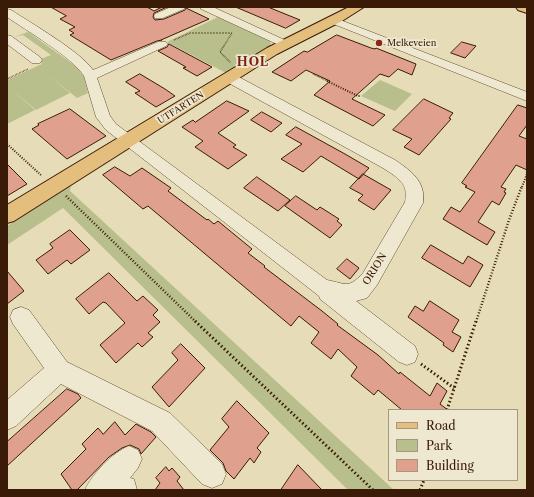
<!DOCTYPE html>
<style>
body{margin:0}
#map{position:relative;width:534px;height:497px;overflow:hidden;background:#e6dcb7;font-family:"Libre Caslon Text",serif}
canvas{display:block}
.frame{position:absolute;inset:0;border:8px solid #3a1b08;pointer-events:none}
.legend{position:absolute;left:388px;top:409px;width:130px;height:72px;box-sizing:border-box;background:#efe8d0;border:1px solid #a79680;margin:0;padding:5px 7px;list-style:none;font-size:12px;color:#3a1b08}
.legend li{display:flex;align-items:center;gap:8px;height:20px}
.legend b{width:20px;border:1px solid #a79680}
</style>
<div id="map">
<canvas width="534" height="497"></canvas>
<div class="frame"></div>
<ul class="legend">
<li><b style="height:5px;background:#e3be7c"></b>Road</li>
<li><b style="height:11px;background:#b8bf8c"></b>Park</li>
<li><b style="height:11px;background:#dfa08e"></b>Building</li>
</ul>
</div>
<script>
const ctx = document.querySelector('canvas').getContext('2d');
ctx.lineJoin = 'round';
function fillPath(path, color) { ctx.fillStyle = color; ctx.fill(path, 'evenodd'); }
function stroke(path, color, width, dash) { ctx.strokeStyle = color; ctx.lineWidth = width; ctx.lineCap = dash ? 'butt' : 'round'; ctx.setLineDash(dash || []); ctx.stroke(path); }
function label(font, color, halo, rows, align = 'center') {
  ctx.font = font + ' "Libre Caslon Text",serif'; ctx.lineWidth = 3.5; ctx.setLineDash([]); ctx.textBaseline = 'middle'; ctx.strokeStyle = halo; ctx.fillStyle = color; for (const [text, x, y, turn = 0] of rows) {
    ctx.save(); ctx.translate(x, y); ctx.rotate((+turn || 0) * Math.PI / 180); ctx.textAlign = isNaN(turn) ? turn : align; if (halo) ctx.strokeText(text, 0, 0); ctx.fillText(text, 0, 0); ctx.restore();
  }
}
fillPath(new Path2D(`
 M218,17L270,41L271,44L269,47L226,73L167,42Z
 M28,32L77,67L84,77L88,93L77,98L46,73L70,93L36,110L11,89L35,110L7,124V80L42,64L38,60L51,55L23,35L14,37Z
 M380,80L412,94L395,111L361,96Z
 M71,185L70,191L394,490H348L63,208L7,245V226Z`), '#b8bf8c');
const building = new Path2D(`
 M51,7H147L154,11L162,7H167L154,13L153,17L155,20L164,19L185,10L186,8L209,19L161,40H162L157,41L111,60L70,35L74,33L69,30L75,27L60,19L66,16Z
 M236,7H268L300,20L286,28Z
 M337,35L371,48L375,49L376,48L416,64L412,75L398,69L389,77L380,74L352,99L385,115L373,126L314,95L330,81L306,70L291,81L272,72L304,51L307,52Z
 M462,42L476,46L465,58L451,53Z
 M169,44L212,67L197,76L183,68L186,67L158,51L167,47Z
 M140,74L165,89L175,96L156,107L135,93L140,91L126,82Z
 M424,99L453,113L449,118L451,119L419,155L404,147L412,139L393,130Z
 M227,101L249,111L218,133L236,145L233,147L247,155L228,169L195,147L203,141L182,127L193,120L195,122Z
 M518,105L527,108V125L519,136L527,139V170L516,165L501,187L506,189L504,192L506,193L499,205L492,201L478,222L495,232L487,245L443,219L451,207L460,212L475,192L465,187L467,186L462,183Z
 M70,109L106,136L67,159L32,129L39,125L38,124Z
 M262,112L282,123L271,132L251,120Z
 M296,127L345,154L369,168L359,179L321,156L303,172L281,159L302,144L286,135Z
 M7,164L27,184L7,196Z
 M115,167L130,176L142,168L171,188L168,191L207,220L208,219L214,224L218,221L252,249L248,253L265,266L264,267L322,311L338,324L337,325L378,355L399,374L400,372L430,396L437,383L447,391L440,404L448,410H402L378,390L374,395L351,376L357,367L338,349L331,359L311,343L319,332L299,316L291,326L148,206L143,209L103,175Z
 M363,174L391,190L374,210L358,200L363,195L350,188Z
 M257,177L290,200L278,211L244,188Z
 M296,196L317,210L320,207L328,212L339,219L337,221L342,225L330,238L285,206Z
 M70,230L90,250L71,264L67,260L48,274L36,260L53,248L50,244Z
 M431,245L463,264L468,256L483,265L470,287L422,258Z
 M347,259L359,268L350,279L337,269Z
 M7,271L24,291L7,304Z
 M109,273L137,301L143,296L158,310L153,315L160,322L148,333L153,337L142,347L138,343L116,363L100,345L125,323L106,303L103,302L89,314L76,299Z
 M430,301L459,320L452,332L461,337L453,352L443,345L444,343L408,317L415,306L423,311Z
 M181,344L205,368L169,407L152,387L178,360L172,353Z
 M67,389L78,394L81,398L7,466V442Z
 M237,401L269,433L257,448L261,452L254,463L250,458L234,479L226,471L223,463L210,450L229,427L222,419Z
 M115,422L125,435L136,424L151,432L156,437L141,454L139,449L130,445L122,448L109,457L77,490H72L61,474L86,449L82,444L98,428L103,434Z
 M298,465L322,490H281Z
 M166,467L169,471L172,468L180,477L177,481L184,490H155L160,483L156,478Z`);
fillPath(building, '#dfa08e');
stroke(building, '#3a1b08', 1);
const minor = new Path2D(`
 M171,7H185L184,9L163,18H155L154,16L155,14Z
 M200,7H213L289,42L291,44L289,46H281L201,9Z
 M7,9L11,10C31,23 81,52 93,70L158,42H166L168,44L166,46L97,78L110,116L116,124L128,133L327,280C347,284 348,289 363,273L405,202C409,183 398,178 383,168L225,81L224,78L225,75H235L395,160C411,171 426,181 423,203L377,285L367,298L356,301L415,346L418,354L415,362L407,365L399,362L320,299L319,296L106,130L96,117L84,76C72,57 27,31 7,17Z
 M335,18L527,92V101L331,23L330,21L331,19Z
 M7,35L11,36L40,57L42,60L40,63H32L7,44Z
 M21,307L29,310L67,362L170,413L222,464L226,474L222,484L212,488L202,484L152,431L61,384L16,426L7,430V400L44,368L13,324L10,317L13,310Z
 M129,446L138,450L142,459L138,468L130,478L134,479L137,490H85C92,474 113,452 129,446Z`);
const major = new Path2D(`
 M349,7H364L342,21L277,54L14,221L7,223V205L267,48Z
 M516,7H527V13L518,10Z`);
stroke(minor, '#654b34', 1);
stroke(major, '#3a1b08', 2);
stroke(new Path2D(`
 M174,40L190,33H232L220,52L231,63
 M313,74L329,82
 M7,79L28,69`), '#3a1b08', 1.5, [0.5, 1]);
stroke(new Path2D(`
 M327,81L358,96H361
 M7,144L42,176
 M522,187L527,174`), '#3a1b08', 2, [1, 1.5]);
stroke(new Path2D(`
 M66,196L196,322
 M476,322L509,220L522,186`), '#3a1b08', 2.5, [1, 2]);
stroke(new Path2D(`
 M195,321L373,490
 M421,364L454,388
 M447,410L476,321
 M420,490L424,480`), '#3a1b08', 3, [1.5, 2.5]);
fillPath(minor, '#efe8d0');
fillPath(major, '#e3be7c');
for (const [x, y, r, color] of [
 [379,43,4,"#8f2418"]
]) { const dot = new Path2D(); dot.arc(x, y, r, 0, 2 * Math.PI); ctx.fillStyle = color; ctx.fill(dot); stroke(dot, '#efe8d0', 1.5); }
label('9px', '#3a1b08', '#efe8d0', [
 ["Melkeveien",387,43]
], 'left');
label('9px', '#3a1b08', '#efe8d0', [
 ["UTFARTEN",181,108,-32]
]);
label('10px', '#3a1b08', '#efe8d0', [
 ["ORION",375,269,-58]
]);
ctx.letterSpacing = '1px';
label('bold 12px', '#7a1f14', '#efe8d0', [
 ["HOL",253,63]
]);
ctx.letterSpacing = '0px';
</script>
